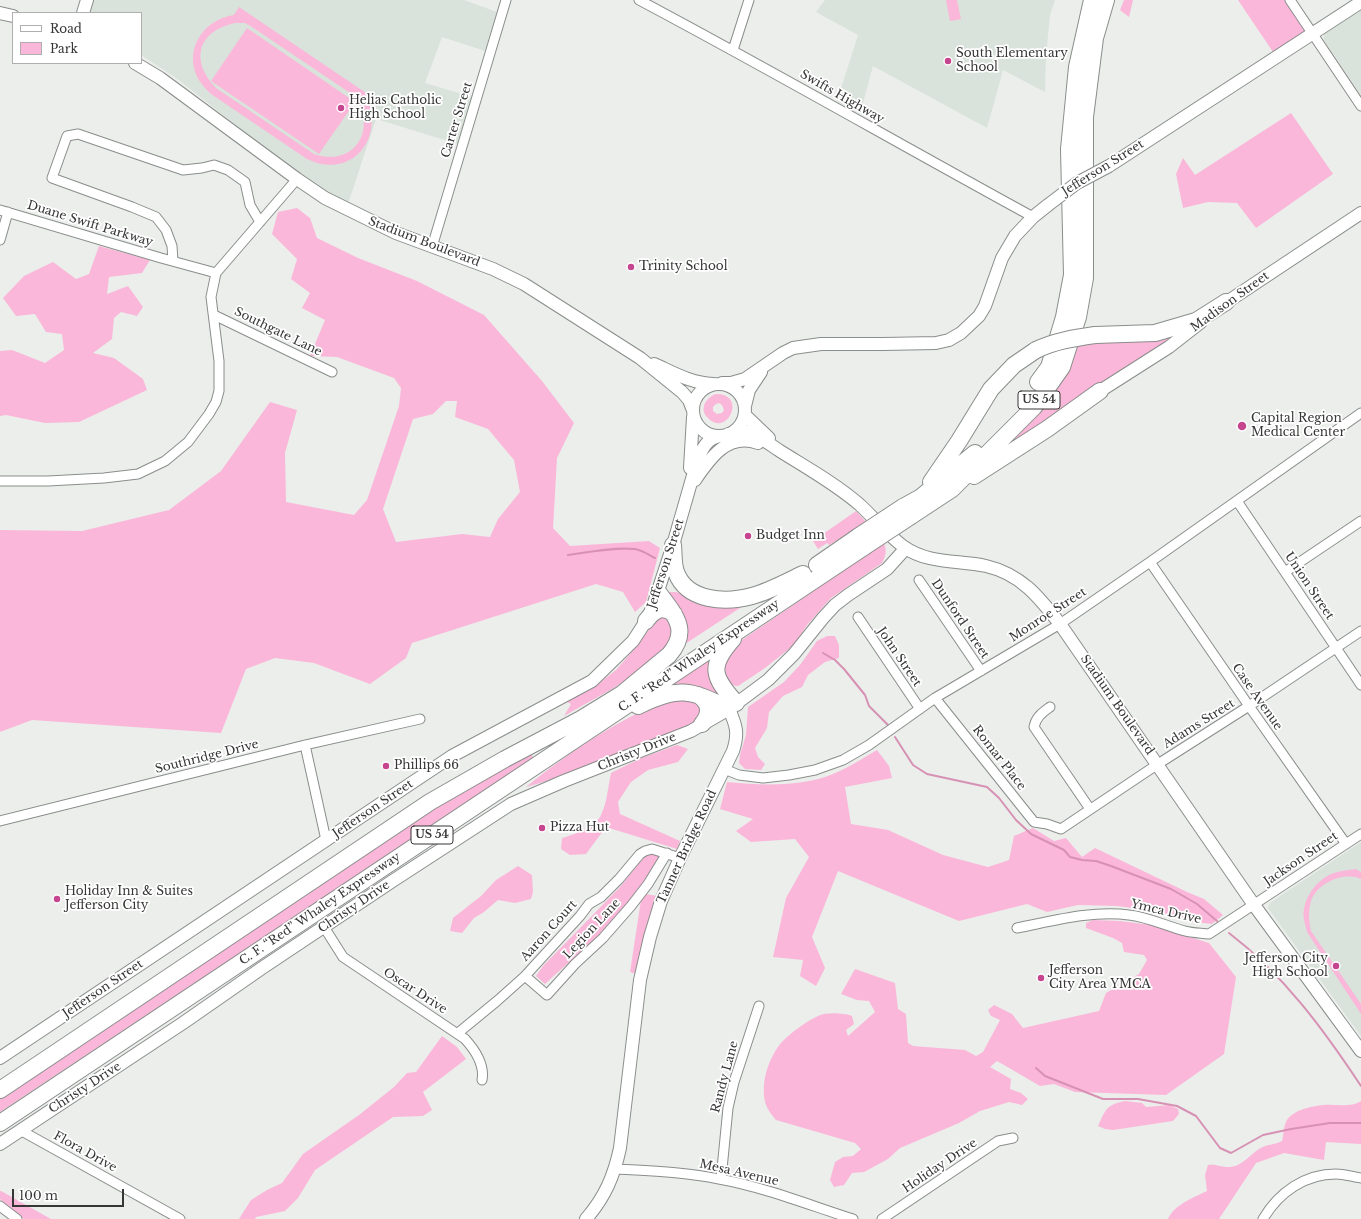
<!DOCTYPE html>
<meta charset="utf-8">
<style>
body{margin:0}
#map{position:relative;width:1361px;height:1219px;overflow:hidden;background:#ebeeeb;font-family:"Libre Baskerville",serif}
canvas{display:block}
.legend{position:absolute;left:12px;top:12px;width:130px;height:52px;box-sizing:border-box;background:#fff;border:1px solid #aeafae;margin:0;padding:5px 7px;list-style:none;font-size:12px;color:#353635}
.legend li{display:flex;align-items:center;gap:8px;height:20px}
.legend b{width:20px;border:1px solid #aeafae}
.scale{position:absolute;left:12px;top:1189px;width:112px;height:18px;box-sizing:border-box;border:2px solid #353635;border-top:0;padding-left:5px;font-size:12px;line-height:14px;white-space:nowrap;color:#353635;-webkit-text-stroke:3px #fff;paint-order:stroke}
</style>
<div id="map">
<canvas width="1361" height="1219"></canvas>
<ul class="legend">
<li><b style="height:5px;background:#fff"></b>Road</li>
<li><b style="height:11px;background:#fbb7d9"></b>Park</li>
</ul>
<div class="scale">100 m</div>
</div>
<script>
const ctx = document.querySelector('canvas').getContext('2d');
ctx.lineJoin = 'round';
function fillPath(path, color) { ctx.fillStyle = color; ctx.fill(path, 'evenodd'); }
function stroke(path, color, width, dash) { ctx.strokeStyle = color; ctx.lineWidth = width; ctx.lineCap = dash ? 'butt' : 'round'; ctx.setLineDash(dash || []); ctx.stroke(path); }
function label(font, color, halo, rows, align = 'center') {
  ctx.font = font + ' "Libre Baskerville",serif'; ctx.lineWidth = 3.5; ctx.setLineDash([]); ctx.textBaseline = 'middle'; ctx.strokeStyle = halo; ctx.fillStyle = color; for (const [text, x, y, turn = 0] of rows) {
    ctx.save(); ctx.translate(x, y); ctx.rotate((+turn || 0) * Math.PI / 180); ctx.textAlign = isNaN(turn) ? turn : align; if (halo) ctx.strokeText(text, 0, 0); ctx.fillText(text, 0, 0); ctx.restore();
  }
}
fillPath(new Path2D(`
 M91,0H464L497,12L485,51L442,37L425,83L472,97L458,144L376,119L348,204L318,187L265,148L176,78L141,55V13H87Z
 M825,0H1055L1050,15L1046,56L1045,92L1003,70L987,128L873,66L860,114L837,101L858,35L816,12Z
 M1361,9V95L1324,40V35L1326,31Z
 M1361,842V1036L1270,911L1268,908L1270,903L1274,900Z`), '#d9e3db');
fillPath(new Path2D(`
 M946,0H957L961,19L950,21Z
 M1124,0H1133L1129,17L1120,10Z
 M1238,0H1287L1305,28V31L1273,52Z
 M239,7L375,99L370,107C380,148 345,178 307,159L211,94C205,88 199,82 196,74C185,46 206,19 234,15ZM235,23H245L252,27L353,95C379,128 355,168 314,154L216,88C189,60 198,31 235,23Z
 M247,28L355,102L319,154L211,81Z
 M1291,113L1333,174L1256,228L1237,203L1208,202L1183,208L1176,174L1183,158L1195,175Z
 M297,208L310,218L317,238L358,258L417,281L484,315L542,381L574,423L557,458L553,528L570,546L649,541L660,548L646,602L635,612L623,592L596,584L412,643L406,658L370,684L314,663L275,658L246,669L221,733L32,720L0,732V530L82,531L169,510L221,471L270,402L297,410L285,453L286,502L354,515L367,500L399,406L401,388L394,378L337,357L310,356L325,320L302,308L310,293L291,279L297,259L272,234L278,212ZM446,401H457L455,417L488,429L514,460L520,492L498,519L490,537L462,534L396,542L383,509L413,419L433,414Z
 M99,246L150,260L142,273L109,277L107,294L128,286L143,307L137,316L121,312L114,318L112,339L93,353L114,358L143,379L147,390L79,422L45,423L6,415L0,416V351L12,350L45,363L64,350L62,334L46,332L35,314L16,316L3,298L24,276L53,262L76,279L89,274Z
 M1185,331L998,455L1079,340Z
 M716,394C748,394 727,438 708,418C699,410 705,398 716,394ZM719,403L722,405L724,410L722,413L717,414L713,411V407L716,404Z
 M856,511L867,523L829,545L827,543L818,549L813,541Z
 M884,543C887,551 886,555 882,563L831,598L807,625L794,645L765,668L738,686L731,685L726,680L723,664L736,644Z
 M668,592H676L683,594L743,606L685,644H683Z
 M663,615L673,622L671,645L650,664L612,689L564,716L571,704L567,702L598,684L616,670L630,654L648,631L653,620Z
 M827,636H835L839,645V658L825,662L808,675L802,687L783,696L769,712L767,728L755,748L758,757L765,764L761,770L745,769L739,763L740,755L746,735L748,707L784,682L800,665L817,641Z
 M717,652L722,698L665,689Z
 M667,700L701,701L700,720C673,734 646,744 618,755C587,766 557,779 526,787C568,753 617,720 667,700Z
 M677,745L688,749L678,762L648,770L631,782L618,802L620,814L680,841L677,849L606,827L586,854L570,855L561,849L562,838C573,835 596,827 601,815C607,803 608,787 611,773L639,759Z
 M877,750L889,766L892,778L845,787L851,824L888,830L943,855L988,867L1009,860L1014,836L1033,828L1054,841L1066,838L1082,857L1095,848L1187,892L1204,899L1223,915L1212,924L1185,921L1156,911L1117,906L1078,905L1047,912L1027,904L959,921L838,871L812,937L825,968L816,986L800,976L803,960L773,957L786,898L809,857L795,839L751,842L736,831L753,819L720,809L727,782C760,785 793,787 825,777C841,772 862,759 877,750Z
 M530,752L535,760L469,800L335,890L0,1112V1095L440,802Z
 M655,851L660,856C633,908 587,946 545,984L536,976L543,966L620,887L647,853Z
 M518,866L532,875L533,892L531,899L515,903L498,900L484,912L474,918L462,933L450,931L453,918L481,896L496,880Z
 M1356,869L1361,872V879C1344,871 1317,883 1311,901C1308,911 1309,921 1311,931L1361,1004V1014L1307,932C1306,928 1305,924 1304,920C1301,902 1314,882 1331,874C1339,871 1348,870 1356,869Z
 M646,894L657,896L636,974L630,972L641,900Z
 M1093,920L1120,921L1151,925L1209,943L1236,977L1224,1054L1166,1095L1075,1092L1054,1084L1040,1086L997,1061L990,1067L1011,1079L1010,1089L1021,1093L1028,1099L1022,1105L1009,1102L980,1111L959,1123L900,1148L888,1159L864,1172L852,1173L844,1185L834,1187L830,1180L835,1162L843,1157L853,1156L861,1149L855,1143L776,1120C771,1114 767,1109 765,1102C761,1082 768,1059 781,1043C789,1034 807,1021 818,1016C826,1012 844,1013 852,1016L854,1024L846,1030L848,1036L875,1012L869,1001L857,1000L841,994L855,969L895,983L898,1009L906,1014L908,1043L913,1046L965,1050L976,1056L983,1052L1000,1020L991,1016L988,1010L994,1005L1012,1014L1023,1028L1099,1011L1106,993L1139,974L1147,960L1144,955L1124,952L1122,943L1113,938L1086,928V923Z
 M442,1036L457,1047L466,1059L423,1092L432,1110L423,1116L393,1117L315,1170L298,1198L285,1211L256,1217L255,1219H239L251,1200L267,1190L282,1183L303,1154L359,1115L394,1087L407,1073L416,1072Z
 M1125,1101L1142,1103L1146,1107L1169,1105L1178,1109L1179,1114L1173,1121L1113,1130L1105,1129L1098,1126C1106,1109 1106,1105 1125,1101Z
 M1361,1101V1144L1326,1142L1324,1160L1284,1153L1256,1163L1219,1219H1168C1175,1204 1193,1198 1207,1191L1205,1175L1208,1165C1217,1164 1219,1167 1227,1167C1241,1168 1248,1156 1259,1149C1266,1144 1275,1145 1282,1141C1284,1135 1283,1128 1286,1122C1292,1110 1311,1106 1324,1105C1336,1104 1350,1108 1361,1101Z
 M0,1191H1L51,1219H24L0,1199Z`), '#fbb7d9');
stroke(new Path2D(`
 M568,555C589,552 613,547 635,549C642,550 649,555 655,558
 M823,653L835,660L844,669L865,695L869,706L889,726
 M895,737L913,765L927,774L987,787L999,798L1016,820L1031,834L1064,850L1070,857L1082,860L1096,861L1111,866L1171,889L1197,904L1217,921
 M1229,933C1283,974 1324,1030 1361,1086
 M1036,1068L1045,1076L1103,1099H1138L1177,1106L1196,1116L1220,1148L1231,1153L1263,1135L1291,1129L1330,1123H1361`), '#d791b4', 2);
const street = new Path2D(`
 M639,0C771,70 901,145 1033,217
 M1290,0L1361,106
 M733,50L749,0
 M0,210L161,258L216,273L297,179
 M0,240L8,212
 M432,247L506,0
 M173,261L172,246L166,230L156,217L132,207L52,178L67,136L78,134L183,170L202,168L214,165L228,170L245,182L250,205L260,222
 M214,315L332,372
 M0,481H48L104,478L138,474L165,461L188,442L209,414L216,402L219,391V361L211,297L216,273
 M1237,501L1361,685
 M1150,562L1249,706L1346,844
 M1285,572L1361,521
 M919,580L981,671
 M858,617L920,709
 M935,698L1034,822L1047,824L1061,829L1158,764L1249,706L1361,631
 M1050,707C1042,713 1036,717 1034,727L1090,809
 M305,745L326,840
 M724,769L739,775L763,778L789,775L815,770L843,760L869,745L935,698L1060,624L1150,562L1361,413
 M0,821L305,745L420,719
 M324,927L343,957L465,1039C475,1050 485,1064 482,1080
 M1017,928C1053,921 1092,910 1129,915C1148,917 1166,926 1185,931C1192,933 1201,933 1209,934L1361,834
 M525,976L547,995L575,964L603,938L631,906L648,884L667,853
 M458,1033L497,1001L525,976L580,916L589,904L601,897L619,879L640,854L645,851L652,849L680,858
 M20,1130L180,1219
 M616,1169C650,1171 685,1172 719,1179C764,1187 809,1205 853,1219
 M721,1179L728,1108L734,1082L759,1006
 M0,1206L17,1219
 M882,1219L998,1141L1013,1138
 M1263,1219C1279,1192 1305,1174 1336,1174C1344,1174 1353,1177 1361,1178`);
const secondary = new Path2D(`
 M0,13L13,16
 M83,13L87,0
 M135,63L160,78L297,179L325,198L396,233L493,269L524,284L640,358L682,392L689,400L692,408
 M1109,166L1361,2
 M1221,306L1361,213
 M654,364C674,373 691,383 713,384
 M722,383H731L745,379L783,353L793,348L821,344H883L936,343L949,340L961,333L979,316L985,306L1002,258L1015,236L1033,217L1048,205
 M693 410a26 26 0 1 1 52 0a26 26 0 1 1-52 0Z
 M1100,391L1169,347L1201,322
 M745,406L749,390L761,372
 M745,415L769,438
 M728,434C733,433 738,431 743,431C756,433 769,444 780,451C807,468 836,484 860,505C875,519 888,535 904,547C928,564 958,560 986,566C1021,574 1039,597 1060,624L1254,905L1361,1051
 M690,468L693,417
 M695,480C710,458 728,432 758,443
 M0,1058L452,756L592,681L633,641L646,621L653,606L673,545L698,458C703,448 707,438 720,436
 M0,1144L183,1023L262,968L394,880L511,804L564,781L691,731L729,709L768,680L794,654L823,618L835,605L848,595L887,569L906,548
 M586,1219C605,1197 614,1176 620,1148L640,980L650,937L661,901L680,858L733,751C739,733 736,725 729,709`);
const highway = new Path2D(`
 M1095,335L1155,333L1196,321L1226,302
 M1038,382L1049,367L1064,317L1072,275L1069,149L1077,67L1092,0
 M974,476L1047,429L1100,391
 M931,482L959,441L991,389L1014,365L1036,350
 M903,507L921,497L975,453
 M911,516L952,489L1034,407L1062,367L1078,317L1085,278V117L1095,38L1106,0
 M673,545C674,554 673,564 676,572C687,602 726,603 752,596C770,591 786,582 803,574
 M817,565L859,536
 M646,621C654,610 662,605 674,614
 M733,639C708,667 713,677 736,703
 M623,693L669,655C691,630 674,614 658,592
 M698,695C710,702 711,714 702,724
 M638,706C678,686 690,689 729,709
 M0,1090L430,802L505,759L581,719L633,687
 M0,1123L864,547`);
stroke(street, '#8a8e8b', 11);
stroke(secondary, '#8a8e8b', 14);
stroke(highway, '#8a8e8b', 18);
stroke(street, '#fff', 9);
stroke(secondary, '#fff', 12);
stroke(highway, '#fff', 16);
const secondaryBridge = new Path2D(`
 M1048,205L1077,183L1109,166`);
const highwayBridge = new Path2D(`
 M1036,350C1055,341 1074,338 1095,335
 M859,536L903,507
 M864,547L911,516`);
stroke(secondaryBridge, '#8a8e8b', 14, []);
stroke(highwayBridge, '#8a8e8b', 18, []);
stroke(secondaryBridge, '#fff', 12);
stroke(highwayBridge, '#fff', 16);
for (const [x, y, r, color] of [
 [948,61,4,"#c5458f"],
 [341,108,4,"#c5458f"],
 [631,267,4,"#c5458f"],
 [1242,426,5,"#c5458f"],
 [748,536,4,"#c5458f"],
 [386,766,4,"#c5458f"],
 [542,828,4,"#c5458f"],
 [57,899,4,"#c5458f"],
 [1336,966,4,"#c5458f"],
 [1041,978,4,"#c5458f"]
]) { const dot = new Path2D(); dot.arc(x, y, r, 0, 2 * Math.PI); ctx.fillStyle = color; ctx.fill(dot); stroke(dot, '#fff', 1.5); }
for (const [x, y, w] of [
 [1039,400,42],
 [432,835,42]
]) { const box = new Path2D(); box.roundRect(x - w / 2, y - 9, w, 18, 3); ctx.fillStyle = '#fff'; ctx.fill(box); stroke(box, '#353635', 1); }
label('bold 11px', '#353635', null, [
 ["US 54",1039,400],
 ["US 54",432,835]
]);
label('12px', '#353635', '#fff', [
 ["South Elementary",956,54],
 ["School",956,68],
 ["Helias Catholic",349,101],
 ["High School",349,115],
 ["Trinity School",639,267],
 ["Capital Region",1251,419],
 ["Medical Center",1251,433],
 ["Budget Inn",756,536],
 ["Phillips 66",394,766],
 ["Pizza Hut",550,828],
 ["Holiday Inn & Suites",65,892],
 ["Jefferson City",65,906],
 ["Jefferson City",1328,959,"right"],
 ["High School",1328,973,"right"],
 ["Jefferson",1049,971],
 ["City Area YMCA",1049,985]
], 'left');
label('12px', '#353635', '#fff', [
 ["Swifts Highway",842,97,30],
 ["Carter Street",457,120,-73],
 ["Jefferson Street",1103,168,-32],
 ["Duane Swift Parkway",90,224,17],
 ["Stadium Boulevard",424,242,21],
 ["Madison Street",1230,302,-36],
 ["Southgate Lane",278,332,26],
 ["Jefferson Street",666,564,-72],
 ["Union Street",1309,586,56],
 ["Monroe Street",1048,615,-33],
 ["Dunford Street",960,619,56],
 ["C. F. “Red” Whaley Expressway",699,656,-34],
 ["John Street",899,657,56],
 ["Case Avenue",1257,697,55],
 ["Stadium Boulevard",1117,705,55],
 ["Adams Street",1199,724,-32],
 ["Christy Drive",637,752,-22],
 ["Southridge Drive",207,757,-14],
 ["Romar Place",999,758,52],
 ["Jefferson Street",373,809,-34],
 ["Tanner Bridge Road",687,847,-65],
 ["Jackson Street",1301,859,-34],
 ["Christy Drive",354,907,-34],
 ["C. F. “Red” Whaley Expressway",320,909,-34],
 ["Ymca Drive",1166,912,13],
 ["Legion Lane",592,929,-47],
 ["Aaron Court",549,931,-48],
 ["Jefferson Street",103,989,-34],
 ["Oscar Drive",415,991,33],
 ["Randy Lane",725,1077,-75],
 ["Christy Drive",85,1088,-33],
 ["Flora Drive",85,1152,29],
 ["Holiday Drive",940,1166,-34],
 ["Mesa Avenue",739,1173,13]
]);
</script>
